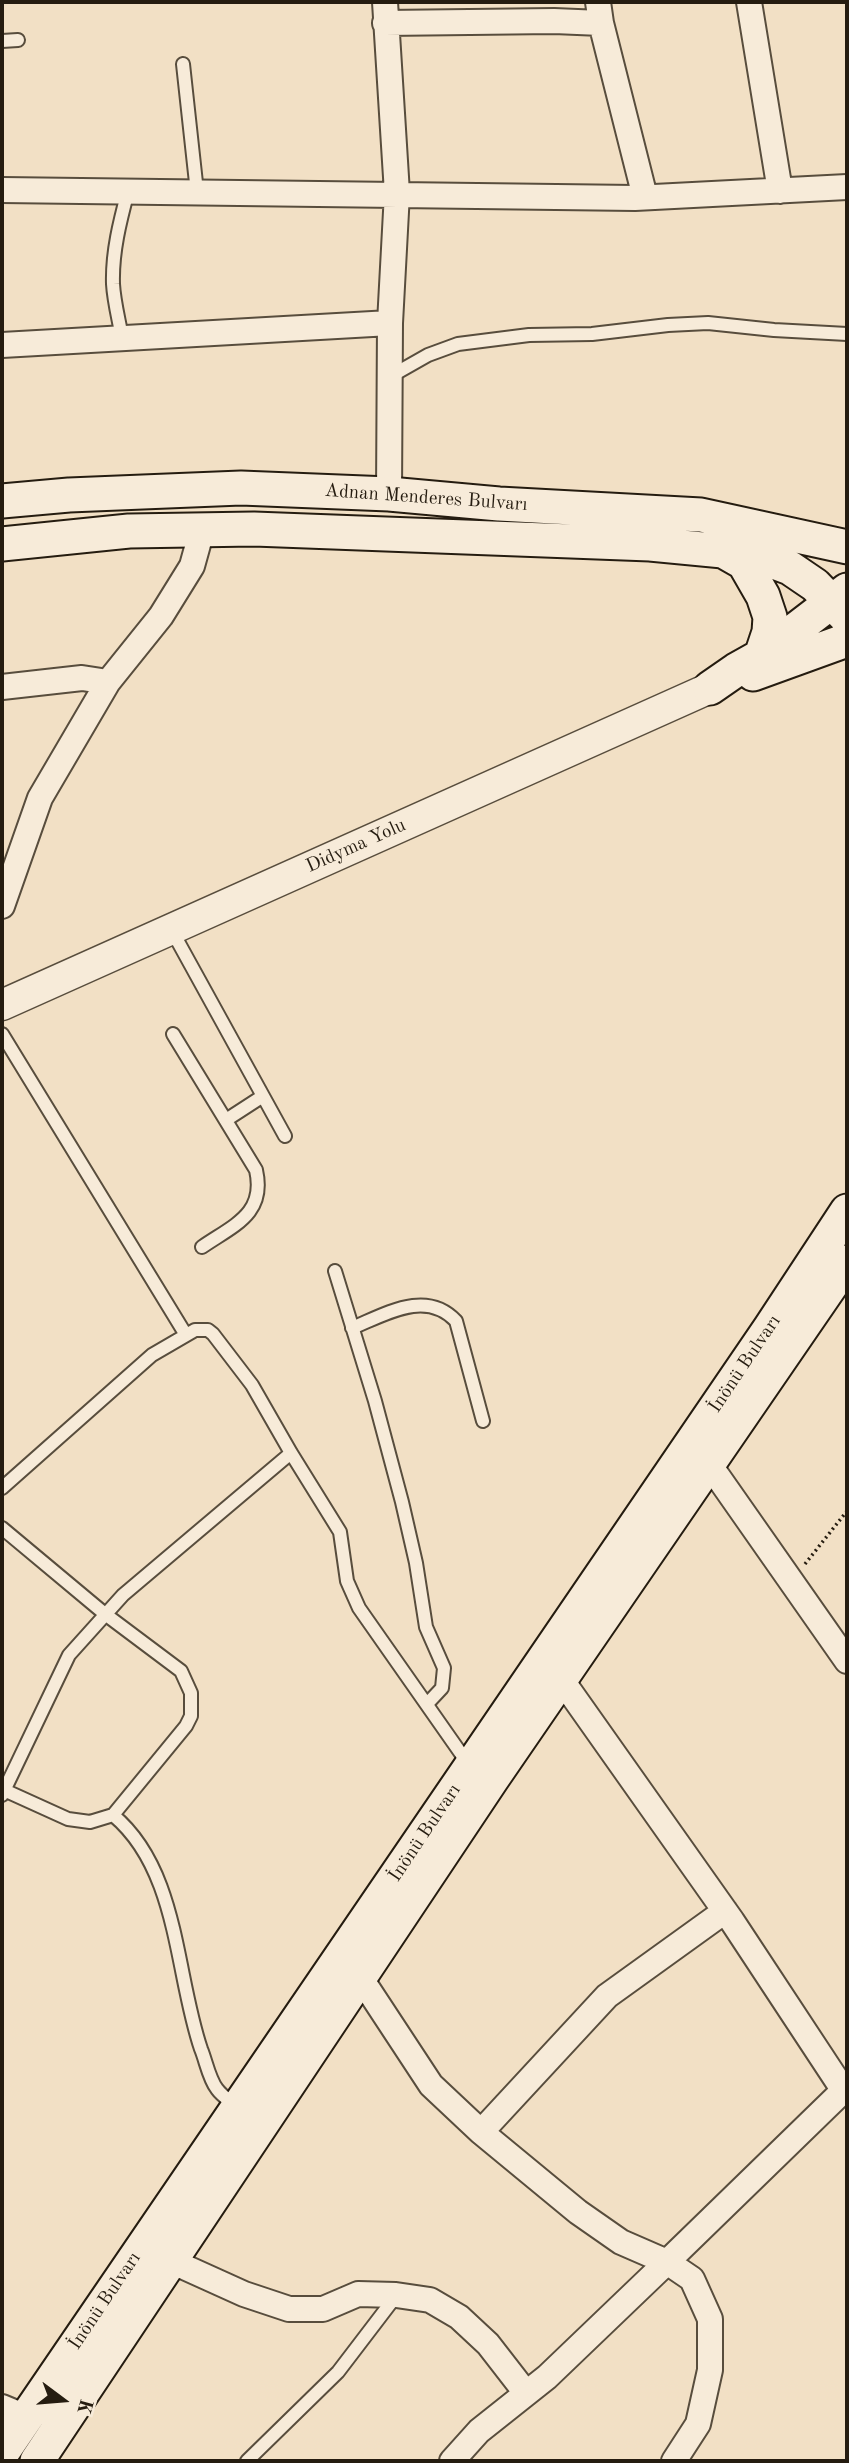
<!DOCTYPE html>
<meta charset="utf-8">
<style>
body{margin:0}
#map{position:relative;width:849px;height:2463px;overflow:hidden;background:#f2e0c5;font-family:"Old Standard TT",serif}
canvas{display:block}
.frame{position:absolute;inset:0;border:4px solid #251c10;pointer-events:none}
.north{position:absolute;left:28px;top:2365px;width:70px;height:70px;-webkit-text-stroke:5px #f7ebd9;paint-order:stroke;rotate:106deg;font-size:19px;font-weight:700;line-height:28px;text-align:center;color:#251c10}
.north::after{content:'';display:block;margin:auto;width:24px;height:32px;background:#251c10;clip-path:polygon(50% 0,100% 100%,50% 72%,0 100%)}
</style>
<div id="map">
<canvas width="849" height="2463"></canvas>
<div class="frame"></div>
<div class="north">K</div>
</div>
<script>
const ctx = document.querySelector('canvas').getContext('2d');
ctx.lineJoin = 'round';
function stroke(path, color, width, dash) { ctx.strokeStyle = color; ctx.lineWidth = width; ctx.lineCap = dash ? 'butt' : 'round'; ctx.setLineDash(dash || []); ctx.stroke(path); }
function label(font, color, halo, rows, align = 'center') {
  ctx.font = font + ' "Old Standard TT",serif'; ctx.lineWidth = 7; ctx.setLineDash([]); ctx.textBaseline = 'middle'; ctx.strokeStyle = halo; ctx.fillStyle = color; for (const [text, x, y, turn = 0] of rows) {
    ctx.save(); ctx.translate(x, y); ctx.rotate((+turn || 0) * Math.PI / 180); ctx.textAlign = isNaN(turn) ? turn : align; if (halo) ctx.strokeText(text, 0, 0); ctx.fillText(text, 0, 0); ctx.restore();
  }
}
const service = new Path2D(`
 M2,41L18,40
 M183,64L197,192
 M122,338C119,320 114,302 113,284C112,252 120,221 128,191
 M391,376L428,355L458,344L529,335L592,334L668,325L708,323L774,330L847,334
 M171,929L285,1136
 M2,1034L186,1335
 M173,1034L256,1170C266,1214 234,1225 202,1247
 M226,1120L263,1096
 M335,1271L375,1401L402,1502L416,1563L426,1627L444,1668L442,1688L427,1704
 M352,1328C386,1314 426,1289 456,1321L483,1421
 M2,1488L152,1355L195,1330H208L213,1334L252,1385L291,1453L340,1532L347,1581L359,1608L469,1765
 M2,1528L105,1614L181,1671L191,1693V1716L186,1726L113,1815L90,1822L68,1819L4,1790
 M2,1795L69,1655L123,1595L291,1453
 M113,1815C179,1870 175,1973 201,2049C206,2061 209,2079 217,2089C222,2096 230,2101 237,2107
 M247,2461L338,2372L396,2296`);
const minor = new Path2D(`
 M385,2L397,193L390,323L389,494
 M598,2L601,23L645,197
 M749,2L780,191
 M385,23L554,21L601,23
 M2,190L635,198L847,187
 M2,345L390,323
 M2,687L82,678L108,682
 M2,906L40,798L108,682L161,616L192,566L202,530
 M709,1464L847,1661
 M561,1679L732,1921L844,2091
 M360,1977L431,2085L481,2132L578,2212L621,2242L667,2262L847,2087
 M481,2132L607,1996L725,1911
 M171,2261L244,2294L289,2309H323L358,2294L396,2295L430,2300L459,2317L488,2344L526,2393
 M2,2407L26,2417
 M452,2461L479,2431L547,2377L667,2262L692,2279L710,2319V2370L698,2424L674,2461`);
const tertiary = new Path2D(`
 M2,1005L710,688`);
const secondary = new Path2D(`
 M2,501L69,495L241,488L389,494L499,504L701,515L847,547
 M2,544L129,531L254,529L650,544L723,551L761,557L790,568L815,585L847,618
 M723,551L744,563L763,596L770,617L769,632L761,656
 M753,674L847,640
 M710,688L736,670L761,656L847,590
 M2,2453L770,1328L847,1211
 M37,2461L492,1779L847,1262`);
stroke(service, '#584d3d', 16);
stroke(minor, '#584d3d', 28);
stroke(tertiary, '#584d3d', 33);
stroke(secondary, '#251c10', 37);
stroke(new Path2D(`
 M805,1564L847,1511`), '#251c10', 3.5, [2, 3.5]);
stroke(service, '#f7ebd9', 12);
stroke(minor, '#f7ebd9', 24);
stroke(tertiary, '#f7ebd9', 30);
stroke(secondary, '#f7ebd9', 33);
label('19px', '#251c10', '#f7ebd9', [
 ["Adnan Menderes Bulvarı",426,498,4],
 ["Didyma Yolu",356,846,-24],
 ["İnönü Bulvarı",745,1364,-56],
 ["İnönü Bulvarı",425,1833,-56],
 ["İnönü Bulvarı",105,2301,-56]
]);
</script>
